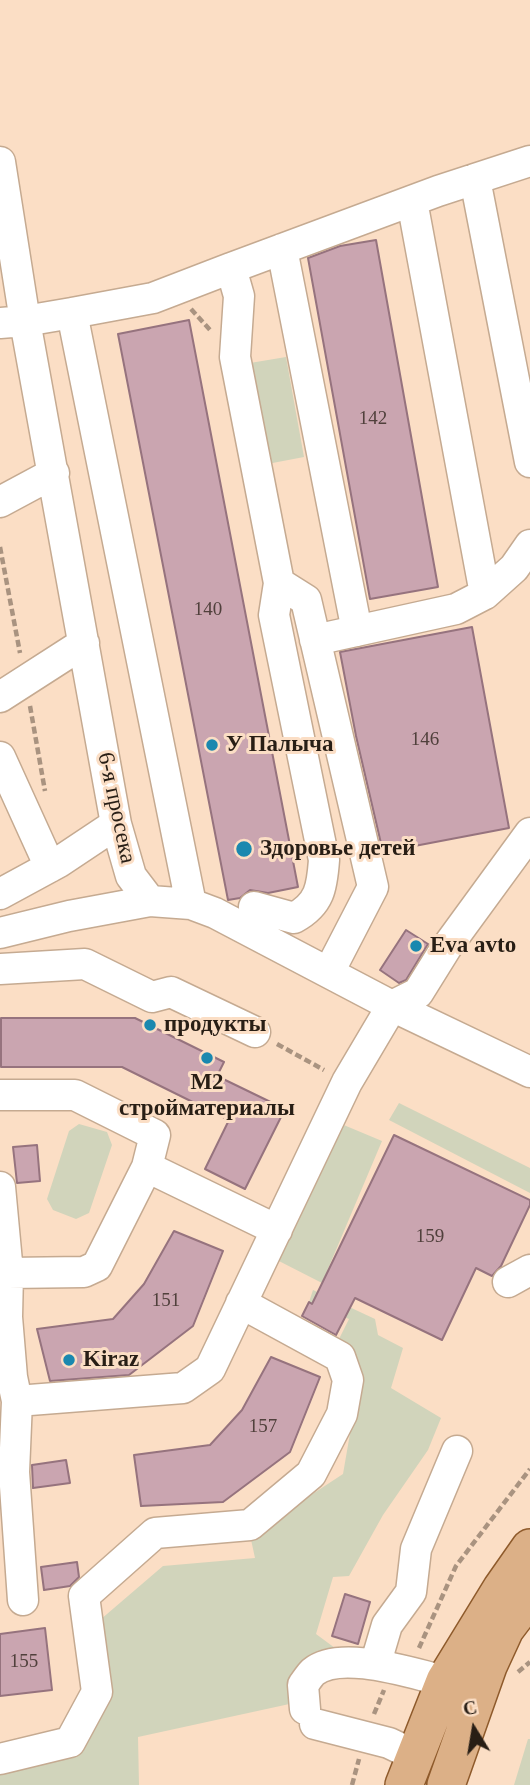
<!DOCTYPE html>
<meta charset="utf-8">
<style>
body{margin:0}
#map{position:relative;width:530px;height:1785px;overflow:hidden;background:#fbdec5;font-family:Georgia,serif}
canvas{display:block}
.north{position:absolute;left:439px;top:1694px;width:70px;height:70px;-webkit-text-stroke:5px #fbdec5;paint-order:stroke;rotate:349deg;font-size:19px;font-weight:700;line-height:28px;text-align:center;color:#281e15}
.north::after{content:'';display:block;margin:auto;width:24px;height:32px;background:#281e15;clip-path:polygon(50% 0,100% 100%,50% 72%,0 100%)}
</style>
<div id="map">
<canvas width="530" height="1785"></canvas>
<div class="north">С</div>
</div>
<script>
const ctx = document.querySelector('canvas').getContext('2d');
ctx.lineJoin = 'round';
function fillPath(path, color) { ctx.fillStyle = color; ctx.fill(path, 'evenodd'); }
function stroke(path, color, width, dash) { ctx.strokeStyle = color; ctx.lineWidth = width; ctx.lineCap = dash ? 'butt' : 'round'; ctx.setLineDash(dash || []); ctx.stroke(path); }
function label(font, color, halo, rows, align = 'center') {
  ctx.font = font + ' Georgia,serif'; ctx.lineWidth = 6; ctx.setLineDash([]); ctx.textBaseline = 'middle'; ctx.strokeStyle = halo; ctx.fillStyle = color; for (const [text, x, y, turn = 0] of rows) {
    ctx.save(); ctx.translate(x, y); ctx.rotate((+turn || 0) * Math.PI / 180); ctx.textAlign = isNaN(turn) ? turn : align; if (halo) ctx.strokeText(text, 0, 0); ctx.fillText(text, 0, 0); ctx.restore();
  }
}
fillPath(new Path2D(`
 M286,357L304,457L262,465L244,364Z
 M399,1103L530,1168V1193L389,1120Z
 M339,1123L382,1141L322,1283L273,1258Z
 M79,1124L107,1132L112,1145L89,1213L76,1219L53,1210L47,1199L69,1131Z
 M313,1290L375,1319L378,1335L403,1348L391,1388L441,1418L428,1450L383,1515L349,1576L333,1577L316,1634L339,1651L294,1703L138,1737L139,1785H0V1772L78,1753L100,1620L163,1566L255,1558L250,1535L343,1474L352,1422L335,1347L349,1319L309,1302Z
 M528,1739H530V1785H514Z`), '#d1d4bb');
const building = new Path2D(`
 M376,240L438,587L370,599L308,258L340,246Z
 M189,320L298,887L268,893L250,890L240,898L228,900L118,334Z
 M472,627L509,828L383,852L356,736L340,652Z
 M406,930L428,944L406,980L399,983L380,970Z
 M1,1018H135L224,1062L217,1076L285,1109L245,1189L205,1169L229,1120L122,1067H1Z
 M394,1135L530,1200V1205L501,1266L492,1276L476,1268L442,1340L355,1298L336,1335L302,1316L309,1302L312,1304Z
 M37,1145L40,1181L17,1183L13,1147Z
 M174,1231L223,1251L193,1326L129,1375L50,1381L37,1329L113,1319L144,1284Z
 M271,1357L320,1377L290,1452L223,1502L141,1506L134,1455L210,1445L242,1410Z
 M66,1460L70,1483L33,1488L32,1465Z
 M77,1562L79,1577L70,1586L44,1590L41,1567Z
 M345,1594L370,1602L358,1644L332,1636Z
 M45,1628L52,1690L0,1696V1634Z`);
fillPath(building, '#caa5b0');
stroke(building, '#96737e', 2);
const minor = new Path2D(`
 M0,162L25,321L72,313L191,904
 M475,179L530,462
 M412,201L485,594
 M282,249L357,631
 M231,268L438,191L530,161
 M72,313L153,298L231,268L239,296L235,357L279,583L274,615L324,860C322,887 320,904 294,918L254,907
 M0,323L25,321L116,824L131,876L150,901L191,904L215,913L392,1006L530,1072
 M0,502L54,473
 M279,583L306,600L373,887L329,972
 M315,640L456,609L485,594L514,568L530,545
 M0,697L84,643
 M0,757L50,867
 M0,894L59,862L116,824
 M0,933L69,916L150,901
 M0,969L85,964L152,997L171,992L255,1032
 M0,1095H75L155,1135L147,1167
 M0,1187L8,1273L7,1317
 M8,1273L84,1272L97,1266L147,1167L277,1230
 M508,1282L530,1270
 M0,1318L7,1317L12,1377L17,1401L14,1472L23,1600
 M17,1401L183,1388L210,1369L347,1082L392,1006L418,993L446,948L530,833
 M382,1666L379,1652L387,1625L411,1592L416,1549L457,1451
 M305,1709L303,1685C306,1681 309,1676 313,1672C341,1649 413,1674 445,1681
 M315,1724L389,1743L414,1755
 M0,1759L70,1742L97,1692L84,1596L155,1533L250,1525L311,1474L342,1414L348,1380L340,1357L241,1303`);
const major = new Path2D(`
 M404,1785L445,1681L502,1588L530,1548
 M446,1785L488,1666L505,1629L530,1596`);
stroke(minor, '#c5aa91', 33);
stroke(major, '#8e5a2b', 40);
stroke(new Path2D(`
 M191,309L211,331
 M0,547L20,653
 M30,706L45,791
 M277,1044L324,1070
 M419,1648L456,1566L530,1469
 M518,1672L530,1662
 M374,1714L384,1690
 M352,1785L359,1759`), '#a99380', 4.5, [7, 3.5]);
stroke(minor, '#fff', 30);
stroke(major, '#dcb087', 37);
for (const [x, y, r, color] of [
 [212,745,7,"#1a88af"],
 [244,849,9,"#1a88af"],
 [416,946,7,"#1a88af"],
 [150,1025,7,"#1a88af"],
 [207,1058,7,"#1a88af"],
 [69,1360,7,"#1a88af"]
]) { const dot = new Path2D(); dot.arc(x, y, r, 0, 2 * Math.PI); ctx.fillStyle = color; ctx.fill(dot); stroke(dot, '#fbdec5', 2.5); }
label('19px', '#50403c', null, [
 ["142",373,419],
 ["140",208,610],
 ["146",425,740],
 ["159",430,1237],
 ["151",166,1301],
 ["157",263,1427],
 ["155",24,1662]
]);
label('bold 23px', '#281e15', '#fbdec5', [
 ["У Палыча",226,745],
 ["Здоровье детей",260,849],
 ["Eva avto",430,946],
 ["продукты",164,1025],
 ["М2",207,1083,"center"],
 ["стройматериалы",207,1109,"center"],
 ["Kiraz",83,1360]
], 'left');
label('23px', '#281e15', '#fbdec5', [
 ["6-я просека",116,808,78]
]);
</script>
